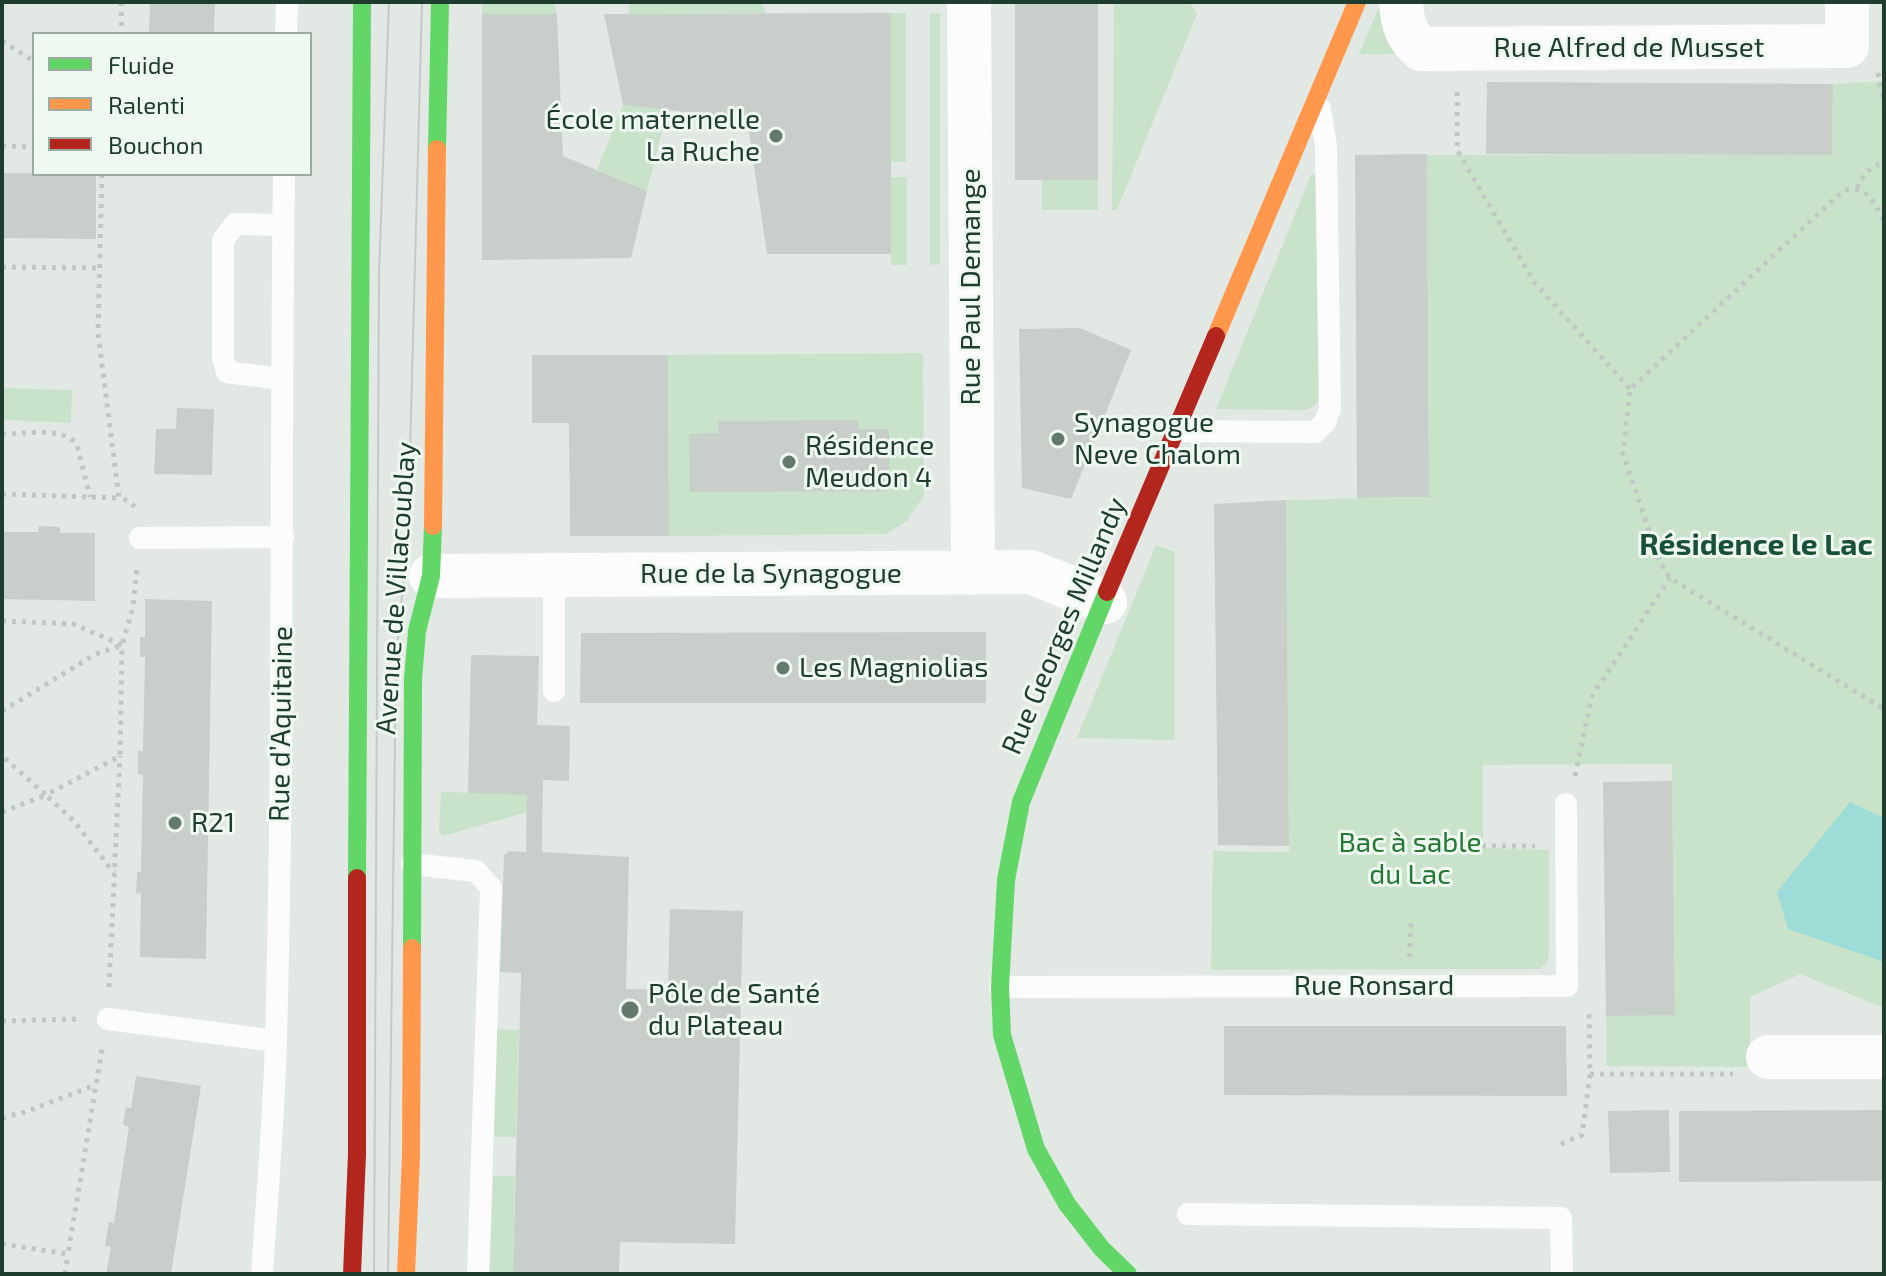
<!DOCTYPE html>
<meta charset="utf-8">
<style>
body{margin:0}
#map{position:relative;width:1886px;height:1276px;overflow:hidden;background:#e2e8e4;font-family:"Exo 2",sans-serif}
canvas{display:block}
.frame{position:absolute;inset:0;border:4px solid #1e3d2e;pointer-events:none}
.legend{position:absolute;left:32px;top:32px;width:280px;height:144px;box-sizing:border-box;background:#eff8f1;border:2px solid #9bada3;margin:0;padding:10px 14px;list-style:none;font-size:24px;color:#1e3d2e}
.legend li{display:flex;align-items:center;gap:16px;height:40px}
.legend b{width:40px;border:2px solid #9bada3}
</style>
<div id="map">
<canvas width="1886" height="1276"></canvas>
<div class="frame"></div>
<ul class="legend">
<li><b style="height:10px;background:#63d668"></b>Fluide</li>
<li><b style="height:10px;background:#ff974d"></b>Ralenti</li>
<li><b style="height:10px;background:#b3261e"></b>Bouchon</li>
</ul>
</div>
<script>
const ctx = document.querySelector('canvas').getContext('2d');
ctx.lineJoin = 'round';
function fillPath(path, color) { ctx.fillStyle = color; ctx.fill(path, 'evenodd'); }
function stroke(path, color, width, dash) { ctx.strokeStyle = color; ctx.lineWidth = width; ctx.lineCap = dash ? 'butt' : 'round'; ctx.setLineDash(dash || []); ctx.stroke(path); }
function label(font, color, halo, rows, align = 'center') {
  ctx.font = font + ' "Exo 2",sans-serif'; ctx.lineWidth = 6; ctx.setLineDash([]); ctx.textBaseline = 'middle'; ctx.strokeStyle = halo; ctx.fillStyle = color; for (const [text, x, y, turn = 0] of rows) {
    ctx.save(); ctx.translate(x, y); ctx.rotate((+turn || 0) * Math.PI / 180); ctx.textAlign = isNaN(turn) ? turn : align; if (halo) ctx.strokeText(text, 0, 0); ctx.fillText(text, 0, 0); ctx.restore();
  }
}
fillPath(new Path2D(`
 M482,2H554L557,14H482Z
 M629,2H761L766,13L629,14Z
 M1114,2H1189L1197,14L1117,210H1112Z
 M1381,2L1398,54H1359Z
 M891,13H906V162H891Z
 M930,13H940V264L930,265Z
 M1884,81V1008L1800,974L1750,997V1067L1607,1066L1606,1016L1675,1014L1672,764L1483,765V848L1549,850V955L1547,962L1540,969L1211,970L1213,851L1289,852L1286,500L1429,497L1427,155H1832L1833,84Z
 M623,105L667,110L647,191L597,170Z
 M1311,175H1315L1317,179L1319,394L1316,404L1307,410L1216,409Z
 M891,177H907V265H891Z
 M1042,180H1098V210H1042Z
 M923,353L924,495L907,521L886,534L669,536L668,355Z
 M2,388L72,390L71,423L2,420Z
 M1156,545L1175,552V740L1077,738Z
 M441,792L527,794V812L443,836L439,832Z
 M497,1029L519,1030L516,1137H494Z
 M493,1176H515L513,1274H490Z`), '#c9e3cb');
fillPath(new Path2D(`
 M1850,802L1884,818V962L1788,929L1777,892Z`), '#9ddcd7');
fillPath(new Path2D(`
 M150,2H215L214,34H149Z
 M1015,2H1098V180H1015Z
 M891,13V254H767L747,119L623,105L604,14Z
 M482,14H557L563,156L647,191L631,258L482,260Z
 M1487,82L1833,84L1832,155L1486,154Z
 M1427,154L1429,497L1357,498L1355,155Z
 M2,173L96,174V239L2,238Z
 M1080,328L1131,350L1071,499L1022,488L1019,329Z
 M532,355H668L669,536H570L569,423H532Z
 M177,408L214,409L212,475L154,474L156,429H176Z
 M858,420V429H889V491L690,492L689,434L719,433L718,421Z
 M1286,500L1289,846L1218,845L1214,504Z
 M39,526L60,527V533H95V601L2,599V532H38Z
 M145,599L212,601L206,959L140,957L141,893L136,894L137,872H141L143,775L138,774V751H143L145,657H140V637H145Z
 M986,632V703H580L581,633Z
 M471,655L539,656L537,725L570,726L569,781L543,780L542,852L629,857L626,989L668,990L670,909L743,911L735,1244L620,1242L619,1274H513L521,973L500,972L504,855L509,851L526,852L527,795L468,793Z
 M1672,781L1675,1015L1606,1016L1603,782Z
 M1224,1026H1566L1567,1096L1224,1095Z
 M136,1076L201,1086L171,1274H106L111,1247L105,1246L107,1233L109,1222L114,1223L129,1127L123,1125L126,1107L131,1108Z
 M1669,1110L1670,1172L1610,1173L1608,1111Z
 M1884,1110V1181L1679,1182V1111Z`), '#c8cfcb');
stroke(new Path2D(`
 M121,2L122,34
 M2,41L34,61
 M1878,73L1884,105
 M1457,92V150L1534,282L1630,389
 M2,146L34,147
 M102,174L98,333L119,498L129,501L137,509
 M1857,188L1866,172L1884,161
 M1884,220C1872,201 1869,186 1844,190L1630,389L1623,454L1659,560L1670,578L1884,709
 M2,267L99,268
 M2,434C23,434 64,426 77,445L90,497
 M2,494L119,498
 M2,621L73,624L122,645L120,756L46,795L2,756
 M2,711L96,654L122,645L133,607L137,567
 M1575,776L1592,696L1670,578
 M2,812L46,795L74,821L114,873
 M1472,846H1535
 M1409,957L1411,923
 M109,987L120,756
 M2,1021L79,1019
 M1590,1074H1733
 M2,1118L25,1112L93,1086
 M1561,1144L1582,1135L1590,1074L1589,1009
 M2,1244L68,1254L102,1049
 M65,1274L68,1254`), '#bfc9c3', 5, [4, 6]);
stroke(new Path2D(`
 M286,34L287,2
 M281,379L227,372L223,358V240L235,224L283,225
 M1177,431L1315,432L1325,422L1330,409L1326,146L1320,109
 M140,538L283,537
 M554,575V691
 M412,864L476,871L491,888L478,1274
 M1000,987L1567,986L1566,804
 M108,1019L276,1041
 M1188,1214L1561,1218L1562,1274
 M262,1274C267,1196 274,1117 276,1039C284,750 280,462 284,174`), '#fbfcfb', 22);
stroke(new Path2D(`
 M969,2L973,573
 M1401,2C1402,22 1406,36 1421,49L1847,46V2
 M431,576L1031,572L1105,602
 M1768,1057H1884`), '#fbfcfb', 44);
stroke(new Path2D(`
 M437,149L440,2
 M1107,592L1021,802L1006,880L1000,987L1002,1035L1036,1149L1067,1204L1102,1249L1128,1274
 M357,878L362,2
 M412,948L413,679L417,631L431,576L433,526`), '#63d668', 18);
stroke(new Path2D(`
 M1216,336L1357,2
 M433,526L437,149
 M406,1274L411,1156L412,948`), '#ff974d', 18);
stroke(new Path2D(`
 M1107,592L1216,336
 M352,1274L357,1154V878`), '#b3261e', 18);
stroke(new Path2D(`
 M374,1274L379,274L389,2
 M388,1274L396,663L408,527L422,2`), '#c5cac8', 2);
for (const [x, y, r, color] of [
 [776,136,8,"#63796e"],
 [1058,439,8,"#63796e"],
 [789,462,8,"#63796e"],
 [783,668,8,"#63796e"],
 [175,823,8,"#63796e"],
 [630,1010,10,"#63796e"]
]) { const dot = new Path2D(); dot.arc(x, y, r, 0, 2 * Math.PI); ctx.fillStyle = color; ctx.fill(dot); stroke(dot, '#eff8f1', 3); }
label('28px', '#1e3d2e', '#eff8f1', [
 ["Rue Alfred de Musset",1629,48],
 ["Rue Paul Demange",971,287,-90],
 ["Rue de la Synagogue",771,574],
 ["Avenue de Villacoublay",396,588,-86],
 ["Rue Georges Millandy",1064,626,-67],
 ["Rue d’Aquitaine",281,724,-89],
 ["Rue Ronsard",1374,986]
]);
label('28px', '#1e3d2e', '#eff8f1', [
 ["École maternelle",760,120,"right"],
 ["La Ruche",760,152,"right"],
 ["Synagogue",1074,423],
 ["Neve Chalom",1074,455],
 ["Résidence",805,446],
 ["Meudon 4",805,478],
 ["Les Magniolias",799,668],
 ["R21",191,823],
 ["Pôle de Santé",648,994],
 ["du Plateau",648,1026]
], 'left');
label('28px', '#247833', '#eff8f1', [
 ["Bac à sable",1410,843],
 ["du Lac",1410,875]
]);
label('bold 30px', '#185137', '#eff8f1', [
 ["Résidence le Lac",1756,545]
]);
</script>
